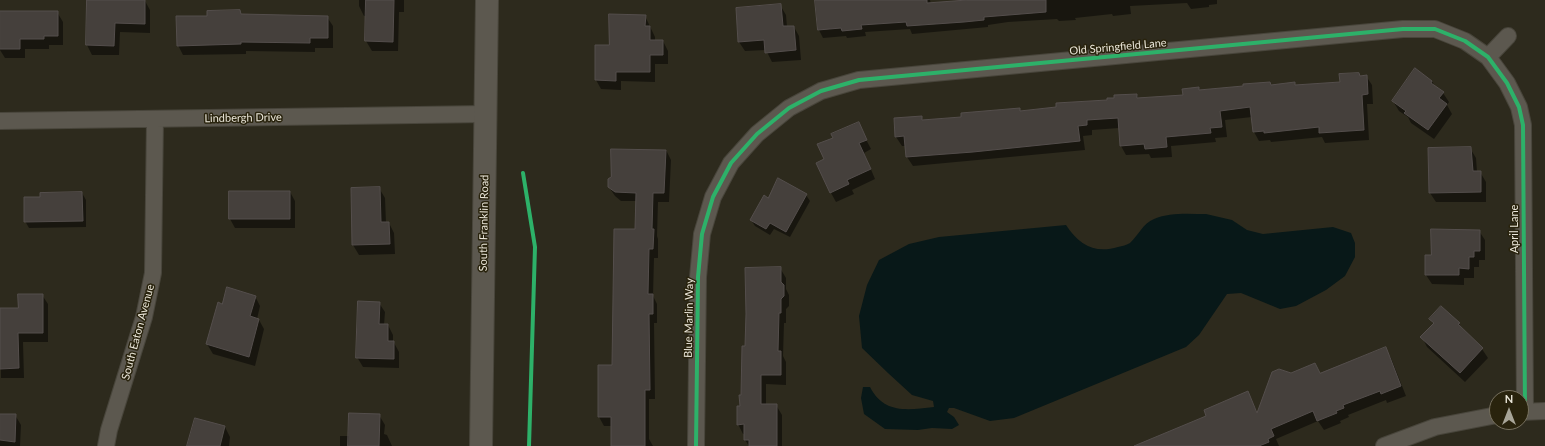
<!DOCTYPE html>
<style>
body{margin:0}
#map{position:relative;width:1545px;height:446px;overflow:hidden;background:#2d2a1d;font-family:Lato,sans-serif}
canvas{display:block}
.north{position:absolute;left:1489px;top:390px;width:40px;height:40px;box-sizing:border-box;background:#29230d;border:1px solid #77715f;border-radius:50%;rotate:0deg;font-size:11px;font-weight:700;line-height:16px;text-align:center;color:#ebe7da}
.north::after{content:'';display:block;margin:auto;width:14px;height:18px;background:#a8a598;clip-path:polygon(50% 0,100% 100%,50% 72%,0 100%)}
</style>
<div id="map">
<canvas width="1545" height="446"></canvas>
<div class="north">N</div>
</div>
<script>
const ctx = document.querySelector('canvas').getContext('2d');
ctx.lineJoin = 'round';
function fillPath(path, color) { ctx.fillStyle = color; ctx.fill(path, 'evenodd'); }
function stroke(path, color, width, dash) { ctx.strokeStyle = color; ctx.lineWidth = width; ctx.lineCap = dash ? 'butt' : 'round'; ctx.setLineDash(dash || []); ctx.stroke(path); }
function label(font, color, halo, rows, align = 'center') {
  ctx.font = font + ' Lato,sans-serif'; ctx.lineWidth = 3; ctx.setLineDash([]); ctx.textBaseline = 'middle'; ctx.strokeStyle = halo; ctx.fillStyle = color; for (const [text, x, y, turn = 0] of rows) {
    ctx.save(); ctx.translate(x, y); ctx.rotate((+turn || 0) * Math.PI / 180); ctx.textAlign = isNaN(turn) ? turn : align; if (halo) ctx.strokeText(text, 0, 0); ctx.fillText(text, 0, 0); ctx.restore();
  }
}
fillPath(new Path2D(`
 M1206,214L1232,220L1247,230L1263,234L1333,227L1351,233L1355,243V257L1345,276L1326,290L1296,306L1280,309L1241,293L1227,294L1199,335L1186,347L1014,418L990,421L954,408H949L947,412L954,417L959,425L952,429L932,428L918,430L885,429L864,414L861,398L863,387H870C884,414 907,410 934,407L933,401L912,395L888,373L862,348L859,316L867,285L879,260L909,244L939,237L1066,225C1079,245 1095,254 1118,247C1122,246 1127,245 1130,243C1138,236 1143,223 1154,219C1170,212 1189,214 1206,214Z`), '#081818');
fillPath(new Path2D(`
 M88,0L145,1L150,10V33L120,32L119,55H92L87,45Z
 M359,0H404V12H399L398,51H372L366,41L367,16H364L359,6Z
 M816,0H930L931,4L961,1V0H1217V4L1209,5V7L1191,9L1187,3L1130,6L1131,14L1113,16L1112,14L1075,18L1076,20L1059,21L1057,19L1008,22L988,25V27L912,34L910,29L865,32L866,36L847,38L846,36L823,38L819,30Z
 M780,5L786,15L787,27H794L799,36L801,60L772,62L766,50L745,51L739,42Z
 M240,11L242,15L327,17L333,26V48H315V52L246,51V54L183,55L178,45L208,17Z
 M0,12H57L63,22V45H49V49H25V58H5L0,50Z
 M645,16L655,37V41H663L668,51V64H655V82L621,81V90L601,89L596,80L610,46Z
 M1360,76H1366L1372,85L1373,104H1367L1369,140L1325,143L1322,137L1271,142L1270,140L1259,141L1254,132L1252,117L1225,120L1227,137L1215,138L1216,142L1171,146L1172,157L1151,158L1149,154L1126,155L1121,146L1119,128L1092,130V135L1083,136L1085,150L913,166L907,157L906,146H902L896,137L921,117L924,121L962,118L1019,109L1021,112L1108,101L1137,95L1139,99L1184,96L1199,88L1200,91L1244,87L1270,83L1272,85L1294,83L1295,86L1341,82Z
 M1432,81L1435,87L1443,93L1449,102L1447,105L1452,114L1434,139L1411,123L1408,117L1399,111L1393,101Z
 M858,124L871,149L864,153L875,179L852,190L854,194L836,202L831,193L825,160L834,138Z
 M1470,148L1476,158L1477,172H1480L1486,182V202H1436L1430,193Z
 M666,150L671,160L669,202H658L657,236L658,239V258H654L653,296L657,304V323H654L655,399H649V439L653,446H612V426H604L599,417L612,366L636,230L637,201H621L615,196L609,187Z
 M379,188L385,198L386,223H389L394,233L395,254L359,255L353,245L352,189Z
 M290,192L295,201V228H235L230,219Z
 M82,193L86,200V227L29,228L25,221L41,198Z
 M806,195L810,201L790,237L774,229L770,235L755,226L751,220L768,199Z
 M1479,231L1485,240V260H1479V267H1474V278H1464V285L1432,284L1426,275L1432,256Z
 M780,268L786,278V289L789,295V306L786,309V323H784L783,356L786,362V385L766,384V405H776L782,415V446H749L745,440V434H743L738,424L746,347Z
 M42,295L48,304V342H23L24,378H1L0,309H19Z
 M255,296L260,306L257,319L259,320L264,329L255,366L213,354L207,344L223,305Z
 M379,303L385,312L384,325H388L393,335V341L399,352V368L363,367L357,357Z
 M1431,319L1459,323L1462,330L1482,349L1488,358L1465,382L1427,347L1422,337L1434,324Z
 M1385,348L1391,358L1406,396L1387,403L1386,400L1348,415L1349,417L1340,421L1341,423L1324,430L1318,421L1276,439L1279,446H1135L1208,416L1248,393L1258,414L1291,374H1321Z
 M0,415H15L21,425L20,446H0Z
 M379,415L385,425L384,434L387,435L392,446H340V436H350Z
 M225,427L230,437L229,446H188Z`), '#0007');
const building = new Path2D(`
 M87,0H145V24L115,23L114,46L86,45Z
 M366,0H394L393,42L365,41Z
 M815,0H927V3L967,0H1046V12L984,17V20L964,22L907,26L906,22L861,25L862,29L842,31L841,28L818,30Z
 M781,4L783,26H794L796,50L765,53L764,40L738,42L736,8Z
 M240,10L241,14L328,16V38H310V43L241,42V44L177,46L176,16H207V11Z
 M0,11H58V36H44V39H20V49H0Z
 M609,14L646,15L645,26H650V40H663V55H650V72H616V81L595,80V45H609Z
 M1415,68L1432,81L1431,83L1444,92L1439,98L1447,104L1428,130L1404,113L1406,111L1392,101Z
 M1359,73L1360,76L1367,75L1368,94L1362,95L1364,130L1319,133V127L1264,133V131L1253,132L1250,107L1220,111L1222,127L1210,128L1211,133L1166,137L1167,147L1145,149L1144,144L1120,146L1118,118L1087,120V125L1078,126L1080,141L973,152L906,157L904,136L895,137L894,118L922,116V120L961,117V113L1020,108V111L1056,107V103L1107,100V98H1114V95L1137,94V98L1183,95L1182,89L1199,87V90L1243,86V84L1270,82L1271,85L1295,82V85L1340,82L1339,74Z
 M859,122L867,140L859,143L871,169L847,180L849,184L830,193L816,163L824,159L817,144L833,138L831,134Z
 M1471,147L1473,171H1481V192L1429,193L1428,148Z
 M611,149L666,150L664,193H653L652,229H654L653,249H649L648,294H653V314H649L650,390H645V446H611V417H598V365H612L614,229H635L636,193L615,192L608,187V179L611,177Z
 M778,178L807,194L786,232L770,223L766,229L750,220L764,195L768,198Z
 M380,187L381,222H389L390,244L352,245L351,188Z
 M229,191H290V219H229Z
 M82,192L83,221L24,222V197H40V193Z
 M1431,229L1480,230V251H1474V257H1469V269L1459,268V275H1425V255H1431Z
 M781,267V282L784,285V296L781,299V313H779L778,351H781V375H761V404H777V446H749V440H744V424L737,425V406H740L739,395H741L742,346H745L746,314L745,268Z
 M227,287L256,296L250,316L259,319L249,357L206,344L218,302L222,304Z
 M18,294H43V333H18L19,368L0,369V308H18Z
 M358,301L380,302L379,324H388V341H394V359L356,358Z
 M1441,306L1460,323L1458,324L1483,348L1460,373L1420,337L1434,323L1429,319Z
 M1386,347L1401,386L1381,394L1380,391L1343,405L1344,408L1336,411L1337,413L1317,421L1313,411L1271,429L1274,436L1268,439L1269,442L1259,446H1134L1206,416L1204,410L1248,391L1257,413L1272,372L1279,369L1291,373L1315,363L1320,373Z
 M349,413L380,414L379,446H348Z
 M0,414H16L15,442L0,440Z
 M195,418L225,426L220,446H187Z`);
fillPath(building, '#45403c');
stroke(building, '#544e4c', 1);
const street = new Path2D(`
 M1488,57L1508,36
 M0,121L485,114
 M1521,412L1545,411
 M106,446L109,430L144,317L153,273L155,119
 M696,446L698,277L702,234L713,197L731,163L757,134L789,108L821,91L859,80L1403,29H1435L1465,41L1488,57L1507,83L1519,107L1523,125L1525,411
 M1384,446L1435,427L1497,415`);
const secondary = new Path2D(`
 M481,446L487,0`);
stroke(street, '#48453b', 18);
stroke(secondary, '#48453b', 24);
stroke(street, '#5c584f', 16);
stroke(secondary, '#5c584f', 22);
stroke(new Path2D(`
 M523,173L535,247L529,446
 M696,446L698,277L702,234L713,197L731,163L757,134L789,108L821,91L859,80L1403,29H1435L1465,41L1488,57L1507,83L1519,107L1523,125L1525,411`), '#2db169', 4);
label('11px', '#ebe7da', '#29230d', [
 ["Old Springfield Lane",1118,47,-5],
 ["Lindbergh Drive",243,118,-1],
 ["South Franklin Road",484,223,-89],
 ["April Lane",1514,229,-90],
 ["Blue Marlin Way",689,318,-89],
 ["South Eaton Avenue",138,332,-75]
]);
</script>
